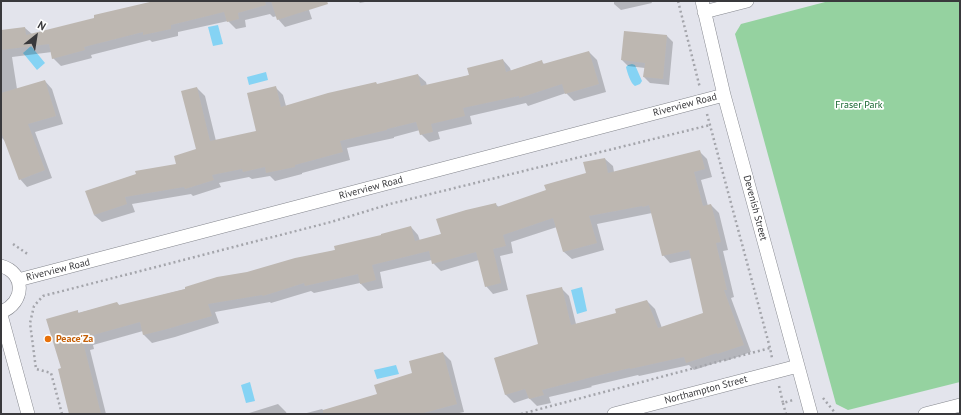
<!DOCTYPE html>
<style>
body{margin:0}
#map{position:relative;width:961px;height:415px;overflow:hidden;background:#e3e4ec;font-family:"PT Sans",sans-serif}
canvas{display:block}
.frame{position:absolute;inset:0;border:2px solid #39393c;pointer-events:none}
.north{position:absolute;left:16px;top:16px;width:40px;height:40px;-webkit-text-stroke:3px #fff;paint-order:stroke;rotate:30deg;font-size:11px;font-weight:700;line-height:16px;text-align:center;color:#39393c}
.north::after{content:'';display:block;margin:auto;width:14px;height:18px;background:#39393c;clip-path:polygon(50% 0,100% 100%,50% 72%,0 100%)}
</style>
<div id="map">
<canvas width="961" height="415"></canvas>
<div class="frame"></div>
<div class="north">N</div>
</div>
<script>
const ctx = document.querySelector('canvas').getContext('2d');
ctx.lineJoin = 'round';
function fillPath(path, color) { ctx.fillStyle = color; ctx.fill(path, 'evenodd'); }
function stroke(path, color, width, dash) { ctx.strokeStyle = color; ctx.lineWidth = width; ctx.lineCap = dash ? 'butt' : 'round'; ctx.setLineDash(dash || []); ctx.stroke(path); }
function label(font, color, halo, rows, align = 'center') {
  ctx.font = font + ' "PT Sans",sans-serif'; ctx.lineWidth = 3.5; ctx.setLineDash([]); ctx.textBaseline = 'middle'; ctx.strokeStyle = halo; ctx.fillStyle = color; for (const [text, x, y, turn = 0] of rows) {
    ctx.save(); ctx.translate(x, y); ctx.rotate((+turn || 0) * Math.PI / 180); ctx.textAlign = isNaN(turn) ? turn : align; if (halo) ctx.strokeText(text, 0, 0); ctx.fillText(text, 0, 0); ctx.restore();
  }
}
fillPath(new Path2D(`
 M829,1H960V382L848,410L836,404L735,34L741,24Z`), '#95d2a0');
fillPath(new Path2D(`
 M218,25L223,44L213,46L208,27Z
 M31,46L45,63L37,70L23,53Z
 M632,64L635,65L642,81L640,84L635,86C631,84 627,72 626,67L628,65Z
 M266,72L268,80L249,85L247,77Z
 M582,287L587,311L577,314L571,290Z
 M396,365L399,374L377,379L374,370Z
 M250,382L255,401L246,403L241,385Z`), '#85d3f4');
fillPath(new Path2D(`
 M158,1H306L312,19L285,27L278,19L277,16L273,17L270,14L245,20L246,27L236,29L228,21L178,32V36L152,42L150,40L91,55L92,58L61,66L53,58L52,52L12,57L17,89L45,81L52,89L63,124L35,132L52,178L27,187L20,179L5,141L1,137V31L25,28L32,34L96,19Z
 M358,1H370L360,3Z
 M614,1H651L652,3L621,10L614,4Z
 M667,36L673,42L669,85L650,83L644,77L645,68L628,66L622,60Z
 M589,52L597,60L606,92L574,101L566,93L528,106L526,103L470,116L472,124L438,132L440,139L429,142L421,134L420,130L394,137V138L347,148L350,160L302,173V174L275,181L270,176L252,179L249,177L219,183L221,187L193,196L191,194L132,204L135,212L102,222L94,215L178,165L197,149V88L205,96L216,141L257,132L275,87L283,95L286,106L418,75L426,82L427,86L470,75L503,60L510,68L511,71L541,61L545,65Z
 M699,151L707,159L712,177L701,180L708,206L711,205L719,213L728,250L723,251L734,297L731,298L751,352L726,361L725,360L694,370L689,365L639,376L638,375L591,386L592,387L549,397L551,403L537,406L529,398L514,403L506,395L495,358L539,345L561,288L569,296L576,324L617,314L647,301L655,309L662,328L705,314L692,258L670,263L663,255L652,213L597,224L604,250L572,259L564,252L557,227L511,242L513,253L500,256L508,290L493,294L486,286L479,260L441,271L433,263L432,260L380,272L383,288L368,291L360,283L314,293L311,291L271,303L270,302L215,312L219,323L175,337L152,343L144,335L143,331L93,345L94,349L90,350L106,414H76L62,369L77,311L79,313L117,303L120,306L336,250L411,227L418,235L420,241L442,234L495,204L499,207L547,191L587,174L605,159L613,166L614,172Z
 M443,353L451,361L464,412L455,414H303L322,409L324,411L378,395L414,374Z
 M278,404L286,412L287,414H246Z`), '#0003');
fillPath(new Path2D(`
 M154,1H265L266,5L238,13L239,19L227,22L224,12L171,25V29L143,35V32L84,47L85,50L52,59L49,44L1,50V30L25,27L26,35L94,18V15Z
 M271,1H327L328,4L277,20Z
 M624,31L667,35L663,79L643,77L645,63L621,60Z
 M589,51L599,84L565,94L562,84L519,98V96L463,108L465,116L431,124L433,132L420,135L416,122L387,129V130L340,141L343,152L295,165V167L266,173L265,167L243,172L242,169L212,175L214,180L185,189L184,187L125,197L127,204L94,215L85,191L136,174L135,171L176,164L174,156L196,149L181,91L197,87L210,141L256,131L247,93L276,86L281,107L328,93L376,82L377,84L418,74L421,86L469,75L467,68L503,59L506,72L542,60L543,64Z
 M45,80L56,116L28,124L45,170L19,180L1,132V93Z
 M700,150L705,169L694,172L703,206L711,204L721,242L716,243L727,290H724L744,345L717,354V353L686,363L684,357L630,369V368L584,379H585L542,390L544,395L529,399L525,389L505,395L494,358L538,344L526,295L562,287L571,325L616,313L615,309L647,300L658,328L703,313L689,250L662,256L649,205L643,207L642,206L589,216L597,243L563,252L553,218L503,235L506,246L493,249L501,283L485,287L476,252L432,264L429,251L372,265L376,280L360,284L358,274L305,286L304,283L263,296L262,295L208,304L212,316L167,329L143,335L140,322L86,337L87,341L83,342L101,414H69L58,369L61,368L46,319L78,310V313L117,302L119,305L185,289V287L217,277L247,272L295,258L335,250L334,246L381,235V234L411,226L415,241L441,234L436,219L466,210L496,203L497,207L546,190L544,185L586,173L583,162L605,158L608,173Z
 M443,352L457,404L420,414H323V410L377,394L374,385L412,373L409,361Z`), '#bdb7b1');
const minor = new Path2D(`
 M702,1L724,95L798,366L811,414
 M704,12L747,1
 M1,266C26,273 25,303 1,312
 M18,280L724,95
 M1,315L28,414
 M614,414L798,366
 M925,414L960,405`);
stroke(minor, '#85878e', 14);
stroke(new Path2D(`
 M678,1L700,88
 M707,114L770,348
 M13,244L29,255
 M779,386L783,403L793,400
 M823,398L836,414
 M783,403L786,414
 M62,414L51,373L36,369L30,323L34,306L43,296L331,222L390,204L710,125
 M521,414L770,348L772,358`), '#a4a5ab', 2.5, [2, 3]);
stroke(minor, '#fff', 13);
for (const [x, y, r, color] of [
 [48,339,4,"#e8710a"]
]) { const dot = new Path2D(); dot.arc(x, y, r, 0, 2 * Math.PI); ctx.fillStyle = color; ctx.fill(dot); stroke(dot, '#fff', 1.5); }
label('10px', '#39393c', '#fff', [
 ["Riverview Road",685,105,-15],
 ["Riverview Road",371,188,-15],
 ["Devenish Street",755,208,75],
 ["Riverview Road",58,270,-14],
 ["Northampton Street",706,390,-15]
]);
label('10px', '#16652f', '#fff', [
 ["Fraser Park",859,105]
]);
label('bold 10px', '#c56008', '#fff', [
 ["Peace'Za",56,339]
], 'left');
</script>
